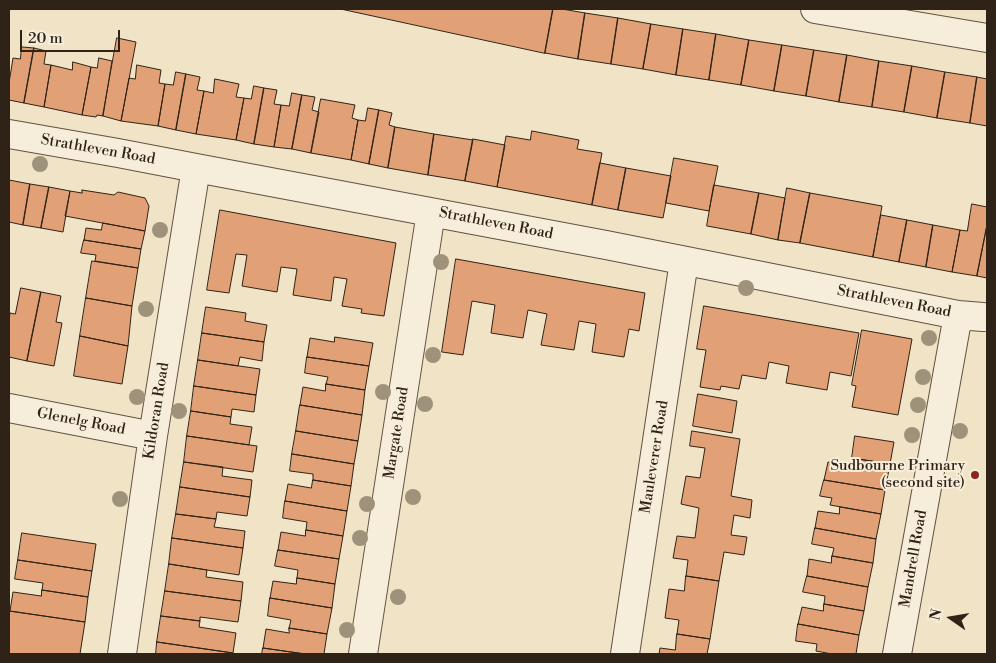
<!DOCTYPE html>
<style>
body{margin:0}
#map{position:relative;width:996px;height:663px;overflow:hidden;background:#f1e3c6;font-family:"Libre Bodoni",serif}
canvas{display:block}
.frame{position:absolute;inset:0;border:10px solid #2f2317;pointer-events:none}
.north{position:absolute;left:926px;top:593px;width:50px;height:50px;-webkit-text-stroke:4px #f6edda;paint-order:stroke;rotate:283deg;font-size:14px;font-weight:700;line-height:20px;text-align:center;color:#2f2317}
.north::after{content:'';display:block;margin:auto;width:18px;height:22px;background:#2f2317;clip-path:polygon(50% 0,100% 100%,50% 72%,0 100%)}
.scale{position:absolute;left:20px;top:30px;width:100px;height:22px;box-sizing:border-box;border:2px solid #2f2317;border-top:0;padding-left:6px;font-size:15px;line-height:18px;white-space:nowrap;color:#2f2317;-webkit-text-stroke:4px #f6edda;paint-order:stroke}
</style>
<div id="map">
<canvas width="996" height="663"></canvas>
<div class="frame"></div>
<div class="north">N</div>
<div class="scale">20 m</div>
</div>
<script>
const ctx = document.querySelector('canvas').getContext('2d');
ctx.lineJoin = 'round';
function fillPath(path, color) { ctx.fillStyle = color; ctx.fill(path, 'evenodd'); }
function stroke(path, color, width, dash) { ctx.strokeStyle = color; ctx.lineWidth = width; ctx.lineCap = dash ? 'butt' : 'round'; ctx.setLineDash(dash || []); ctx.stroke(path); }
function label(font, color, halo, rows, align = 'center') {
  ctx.font = font + ' "Libre Bodoni",serif'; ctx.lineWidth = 4; ctx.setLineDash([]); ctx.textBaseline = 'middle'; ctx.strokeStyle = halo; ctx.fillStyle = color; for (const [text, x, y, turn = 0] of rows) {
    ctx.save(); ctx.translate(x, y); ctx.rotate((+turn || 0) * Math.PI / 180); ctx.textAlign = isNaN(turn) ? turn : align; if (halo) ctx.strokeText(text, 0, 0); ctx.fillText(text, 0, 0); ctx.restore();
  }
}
const building = new Path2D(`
 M341,9H553L545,53Z
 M553,9H562L585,13L578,59L545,53Z
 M585,13L618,18L611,64L578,59Z
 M618,18L651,24L643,69L611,64Z
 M651,24L683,29L676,75L643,69Z
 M683,29L716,34L709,80L676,75Z
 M716,34L749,40L741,85L709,80Z
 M117,38L136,42L121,121L103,116Z
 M749,40L782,45L774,91L741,85Z
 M782,45L814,50L806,96L774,91Z
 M22,47L34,48L24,103L9,100V83L13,58L20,59Z
 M34,48L46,51L44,64L51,65L44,107L24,103Z
 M814,50L847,55L839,102L806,96Z
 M847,55L879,61L872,107L839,102Z
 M99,58L112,61L103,116L97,115L96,117L82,115L91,67L97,68Z
 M879,61L912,66L904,112L872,107Z
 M73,62L91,67L82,115L44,107L51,65L72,70Z
 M137,65L161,70L159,83L165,84L158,126L121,121L129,78L135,79Z
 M912,66L945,72L937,118L904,112Z
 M176,72L186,74L176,130L158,126L165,84L173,85Z
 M945,72L977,77L970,123L937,118Z
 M186,74L200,77L197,90L204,91L196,134L176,130Z
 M977,77L987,79V126L970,123Z
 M215,79L239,84L236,97L244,98L236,140L196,134L204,91L213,93Z
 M254,86L264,88L254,144L236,140L244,98L251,99Z
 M264,88L277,90L274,104L281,105L274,147L254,144Z
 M292,93L302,95L292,149L274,147L281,105L289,106Z
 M302,95L315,97L312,110L319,112L311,153L292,149Z
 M321,99L355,105L352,118L358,120L351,160L311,153Z
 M368,108L379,110L369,164L351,160L358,120L365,121Z
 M379,110L392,113L389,125L395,127L388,168L369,164Z
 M395,127L434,134L428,175L388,168Z
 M532,131L579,140L577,149L602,153L592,205L497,187L506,136L530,140Z
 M434,134L473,140L465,181L428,175Z
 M473,139L505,145L497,187L465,181Z
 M674,158L718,166L709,211L666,203Z
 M600,163L626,168L618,210L592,205Z
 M626,168L671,176L663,218L618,210Z
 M9,180L30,184L23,225L9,222Z
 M30,184L49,187L41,228L23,225Z
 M714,185L759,193L751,234L707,226Z
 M49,187L70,191L63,232L41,228Z
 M787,188L810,193L800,243L778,240Z
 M82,190L114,195L118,192L145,198L149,206L145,231L65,216L70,191L82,193Z
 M759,193L785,198L778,240L751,234Z
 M810,193L882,206L873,257L800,243Z
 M972,204L987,207V225L977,276L952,272L960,230L967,231Z
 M220,210L396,243L384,316L361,313L362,309L342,306L347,279L334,277L331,301L293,295L297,269L281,267L277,292L242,286L247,255L236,254L229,293L207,290Z
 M881,215L907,220L899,262L873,257Z
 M907,220L933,225L926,267L899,262Z
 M103,223L145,231L141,249L84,240L86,228L101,230Z
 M933,225L960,230L952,272L926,267Z
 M987,225V278L977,276Z
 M84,240L141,249L138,268L95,261L96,255L81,253Z
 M456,259L645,293L639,331L629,329L624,357L592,352L596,324L579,321L574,350L541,345L547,314L528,310L523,338L491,333L495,305L472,301L463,355L442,352Z
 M92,261L138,268L132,306L86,298Z
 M21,288L41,292L27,361L9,357V321L10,313L15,314Z
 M41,292L61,296L56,322L62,323L54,366L27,361Z
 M86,298L132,306L128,346L80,336Z
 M704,306L859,333L851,376L830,372L827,390L786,383L789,366L769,362L766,379L742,375L739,389L721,386L720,390L700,387L706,350L697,349Z
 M206,307L246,313L245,321L267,325L264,342L202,333Z
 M862,330L912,339L898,415L852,407L856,386L852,385Z
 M202,333L264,342L262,361L240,357L238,366L198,360Z
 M80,336L128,346L122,384L74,376Z
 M335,337L373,343L369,366L307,357L310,338L334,342Z
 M307,357L369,366L365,390L326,384L328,377L305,373Z
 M198,360L260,369L256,395L194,386Z
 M326,384L365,390L362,415L300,405L303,387L325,391Z
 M194,386L256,395L254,412L232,409L231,417L191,411Z
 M698,394L737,401L732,433L693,426Z
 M300,405L362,415L358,441L296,431Z
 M191,411L231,417L230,424L252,427L249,445L187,436Z
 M296,431L358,441L354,464L292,454Z
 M692,431L740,439L731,496L752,500L750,518L734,515L731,535L747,537L744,555L724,552L719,581L686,576L688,560L673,558L677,536L695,538L699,508L681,504L686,476L700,478L705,448L690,446Z
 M187,436L257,446L253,472L184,462Z
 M855,436L894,442L890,464L852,458Z
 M292,454L354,464L351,486L313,480V474L290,471Z
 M852,458L890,464L885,490L824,480L828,462L850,465Z
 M184,462L223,467L222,476L252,480L250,497L180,487Z
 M313,480L351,486L347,511L285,501L288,484L311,488Z
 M824,480L885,490L881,514L830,505L832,498L820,496Z
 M180,487L250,497L247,516L217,512L216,519L176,514Z
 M285,501L347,511L343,536L306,530L307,522L283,518Z
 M840,507L881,514L876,539L815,528L818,511L839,514Z
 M176,514L216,519L214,527L245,531L243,548L172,538Z
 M815,528L876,539L873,563L832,556L834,548L812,544Z
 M306,530L343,536L339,559L278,550L281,532L305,536Z
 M22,533L96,544L92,571L18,560Z
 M172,538L243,548L239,575L169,564Z
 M278,550L339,559L335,584L297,578L298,570L275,566Z
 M832,556L873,563L868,587L807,576L809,559L831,563Z
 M18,560L92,571L88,597L42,590L43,583L15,579Z
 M169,564L207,570L206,577L243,582L241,601L165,591Z
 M686,576L719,581L710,639L677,634L679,620L665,618L669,589L684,591Z
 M807,576L868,587L864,611L824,604L825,596L803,592Z
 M297,578L335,584L332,608L270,598L273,581L296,584Z
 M42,590L88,597L85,622L10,611L13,592L41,596Z
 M165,591L241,601L238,622L200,617V621L161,616Z
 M270,598L332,608L327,634L289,628L291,620L268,616Z
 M824,604L864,611L859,635L798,624L802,607L823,611Z
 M9,611L85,622L80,654H9Z
 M161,616L200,621L199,627L236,633L233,653L157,642Z
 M798,624L859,635L856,654H832L816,651L817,644L796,641Z
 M289,628L327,634L324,654H305L263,648L266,629L289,633Z
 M677,634L710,639L707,654H659L660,648L675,650Z
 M157,642L233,653V654H156Z
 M263,648L305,654H262Z`);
fillPath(building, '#e1a075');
stroke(building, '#2f2317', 1);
const street = new Path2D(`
 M815,9L987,38
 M9,134L118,153L196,168L606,245L958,315L983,317
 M9,408L153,436
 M122,654L153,436L196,168
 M363,654L431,212
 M625,654L684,261
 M897,654L958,315`);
stroke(street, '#605343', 30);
stroke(street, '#f6edda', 28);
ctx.fillStyle = '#9e937a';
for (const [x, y] of [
 [40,164],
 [160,230],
 [441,262],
 [746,288],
 [146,309],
 [929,338],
 [433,355],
 [923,377],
 [383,392],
 [137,397],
 [425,404],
 [918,405],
 [179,411],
 [960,431],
 [912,435],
 [413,497],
 [120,499],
 [367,504],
 [360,538],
 [398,597],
 [347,630]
]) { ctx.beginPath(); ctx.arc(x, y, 8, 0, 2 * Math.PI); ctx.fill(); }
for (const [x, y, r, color] of [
 [975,475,5,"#8f2418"]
]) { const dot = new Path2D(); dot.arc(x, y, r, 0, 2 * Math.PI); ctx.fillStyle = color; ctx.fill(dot); stroke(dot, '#f6edda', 2); }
label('15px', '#2f2317', '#f6edda', [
 ["Strathleven Road",98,150,10],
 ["Strathleven Road",496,224,11],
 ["Strathleven Road",894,302,11],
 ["Kildoran Road",157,411,-81],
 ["Glenelg Road",81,422,11],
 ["Margate Road",397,433,-81],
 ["Mauleverer Road",655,457,-81],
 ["Mandrell Road",914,559,-80]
]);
label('15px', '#2f2317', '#f6edda', [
 ["Sudbourne Primary",965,466],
 ["(second site)",965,483]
], 'right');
</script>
